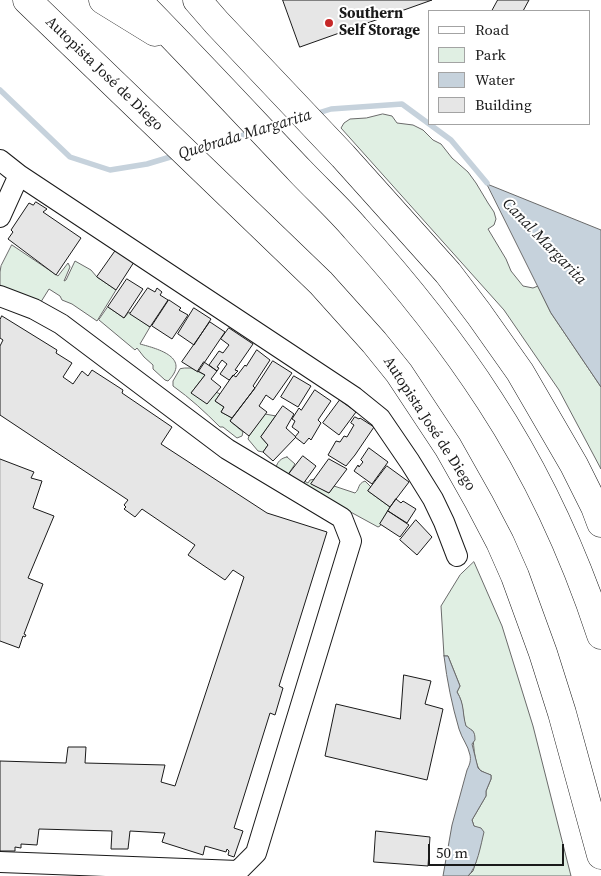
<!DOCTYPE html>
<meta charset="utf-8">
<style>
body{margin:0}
#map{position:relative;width:601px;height:876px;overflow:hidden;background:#fff;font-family:"Source Serif 4",serif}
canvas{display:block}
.legend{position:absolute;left:428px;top:10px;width:162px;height:115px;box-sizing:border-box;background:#fff;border:1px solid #a3a3a3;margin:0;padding:6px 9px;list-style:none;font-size:15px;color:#1a1a1a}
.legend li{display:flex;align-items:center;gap:10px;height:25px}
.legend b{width:25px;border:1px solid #a3a3a3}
.scale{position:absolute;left:428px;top:844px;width:136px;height:22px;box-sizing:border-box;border:2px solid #1a1a1a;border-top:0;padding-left:6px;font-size:15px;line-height:18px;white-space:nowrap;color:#1a1a1a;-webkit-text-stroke:4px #fff;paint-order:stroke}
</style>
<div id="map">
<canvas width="601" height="876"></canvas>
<ul class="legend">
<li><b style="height:6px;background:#fff"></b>Road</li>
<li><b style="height:14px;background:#e0efe3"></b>Park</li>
<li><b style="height:14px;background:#c6d2dc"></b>Water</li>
<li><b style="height:14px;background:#e6e6e6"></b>Building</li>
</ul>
<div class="scale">50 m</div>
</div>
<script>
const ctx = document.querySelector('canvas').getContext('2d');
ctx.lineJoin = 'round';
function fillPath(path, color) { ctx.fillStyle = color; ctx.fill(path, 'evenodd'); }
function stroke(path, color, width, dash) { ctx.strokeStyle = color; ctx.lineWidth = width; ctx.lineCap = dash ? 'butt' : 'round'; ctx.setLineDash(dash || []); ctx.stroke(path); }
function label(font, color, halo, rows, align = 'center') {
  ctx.font = font + ' "Source Serif 4",serif'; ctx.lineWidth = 4; ctx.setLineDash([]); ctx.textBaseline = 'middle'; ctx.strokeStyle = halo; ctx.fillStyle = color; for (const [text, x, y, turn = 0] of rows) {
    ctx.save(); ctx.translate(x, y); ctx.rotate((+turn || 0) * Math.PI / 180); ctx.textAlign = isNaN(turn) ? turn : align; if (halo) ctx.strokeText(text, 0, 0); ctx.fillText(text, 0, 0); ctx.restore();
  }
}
const green = new Path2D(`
 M383,114L392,116L397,123L413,125L423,130L433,140L441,144L452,158L468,172L476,183L488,203L494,212L496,219L494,225L488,229L506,259L511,271L523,286L533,288L538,286L551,313L601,387V469L559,390L504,310L341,128L344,123L350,119L366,118Z
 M12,245L58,276L68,263L70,267L64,281L66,280L75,261L91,270L97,277L116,290L97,321L72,304L62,300L60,296L49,289L39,305L0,285V272L1,266Z
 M108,307L124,318L129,312L150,327L140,344C159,349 191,358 168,381L165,380L153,369V365L144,357L137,348L135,350L99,320Z
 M185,368H191L205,375L191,393L216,392L220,394L215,401L224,407L221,412L232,418L230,421L243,432L242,436L237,438L223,427H220C205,412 190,398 173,386V381L180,369Z
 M265,414L276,416L261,437L268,445L263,452L258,451L248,439L249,436Z
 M287,457L295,464L289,473L308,483L310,480L315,479L312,484L329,493L334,486L355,493C360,489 357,484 365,481L371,487L368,491L390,507L380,526L378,527L292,480L276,468C277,462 281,458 287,457Z
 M474,562L502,626L533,726L571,876H468L473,871L476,862L474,826L472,820L486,796V791L491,779V775C487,774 483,772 480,770C474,764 473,739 473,731L466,727C462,715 464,703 457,692L460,686L448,656H444L441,606L460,575Z`);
fillPath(green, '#e0efe3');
stroke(green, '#6a6a6a', 1);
const water = new Path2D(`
 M487,184L601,230V387L551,313Z
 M444,656H448L460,686L457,692C465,705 462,713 466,726C473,731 475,731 475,740L472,744L478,768L481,771L491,775V779L486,791V796L472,820L474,826L481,828L484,832C481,844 477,868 468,876H443L452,825L467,770C470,764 471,760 470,755C468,745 462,739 459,729C452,705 447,681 444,656Z`);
fillPath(water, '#c6d2dc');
stroke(water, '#6a6a6a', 1);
stroke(new Path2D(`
 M0,90L70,157L110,170L147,164L177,155
 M315,114L331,109L402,104L451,140L487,183
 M270,128L297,120
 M196,150L254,132`), '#c6d2dc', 5.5);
const building = new Path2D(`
 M283,0H432L300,47Z
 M498,0H529L523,11H492Z
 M36,202L47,209L43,212L81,238L56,275L8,239L13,232L11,230L29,203L33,205Z
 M116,250L134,262L116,290L97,277Z
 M127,279L143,289L124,318L108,307Z
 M148,288L155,292L157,288L162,292L160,295L168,300L150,327L130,314Z
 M169,300L181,308L179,310L188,315L172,339L152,326Z
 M194,308L211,319L194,345L178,334Z
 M2,316L57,350L56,353L72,363L63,377L73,384L82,371L88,376L92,370L123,390L122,393L172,427L161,444L267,513L327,532L279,686L283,688L275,715L270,713L234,828L243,831L234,857L228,855L229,851L227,849L226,852L205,846L203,855L162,842L165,833L130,831L128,849H111L112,831L39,829L37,845L21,844V848L15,847V851H0V761L66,763L68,747H86L85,763L165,765L161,782L175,786L244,577L233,570L225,580L188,555L195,545L142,509L135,517L124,509L126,507L124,505L128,500L0,415V346L3,340L0,338V320Z
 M210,322L225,332L198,372L182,362Z
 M229,328L253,344L235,370L238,371L229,380L220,374L227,364L222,360L217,367L219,368L217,371L209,365L219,351L223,353L229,345L221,339Z
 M257,350L270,360L253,386L255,388L232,418L221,412L224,407L215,401L233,375L236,377L245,365L246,366Z
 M273,361L292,373L273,400L266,395L259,406L267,412L249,436L230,421L255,388Z
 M204,362L217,371L211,379L221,387L207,404L191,393L205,375L198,371Z
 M294,376L311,386L298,407L281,397Z
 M315,390L331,401L318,420L321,423L311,440L309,438L304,444L295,437L299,432L292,427L295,421L292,419L299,408L301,410Z
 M340,400L356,412L339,435L323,423Z
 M283,406L294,414L286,428L296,437L273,461L263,452L268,445L261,437Z
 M355,417L359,419L360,418L374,427L355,455L346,466L328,455L336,441L340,442L344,436L347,437L354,425L351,423Z
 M369,448L388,462L372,484L354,471L358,465L359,467L363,462L361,460Z
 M303,456L316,466L303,484L289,474Z
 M0,459L34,472L31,478L42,481L33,508L54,516L28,578L43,584L24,634L26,635L25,637L23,636L19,648L0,641Z
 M329,459L347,469L329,493L311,484Z
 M387,466L409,482L390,507L368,491Z
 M396,499L401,503L403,501L416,509L407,523L388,511Z
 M388,511L409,525L400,537L380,524Z
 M416,520L432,537L417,555L400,540Z
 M404,675L431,681L425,704L443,709L427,780L325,756L336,704L400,719Z
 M376,831L430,837L428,866L374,862Z`);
fillPath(building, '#e6e6e6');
stroke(building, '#1a1a1a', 1);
const minor = new Path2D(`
 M0,160L19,175L354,397L380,418L410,462L433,499L444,522L457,556
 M0,217L19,175
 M0,296L34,309L61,324L227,449L342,518L351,541L256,853L238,871L0,862`);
const highway = new Path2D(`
 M27,0L321,283L374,342L399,373L448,447L479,502L500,542L515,576L543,653L562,713L601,855
 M103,0L155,32
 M137,0C192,56 246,114 300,171C318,190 338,208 355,228C404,282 450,339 490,401C537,473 574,553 601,635
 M197,0L217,23L343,156L448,273L479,314L520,372L574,465L595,507L601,523`);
stroke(minor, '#1a1a1a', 22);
stroke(highway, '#1a1a1a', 29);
stroke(minor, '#fff', 20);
stroke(highway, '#fff', 28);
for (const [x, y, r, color] of [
 [329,23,5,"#c62828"]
]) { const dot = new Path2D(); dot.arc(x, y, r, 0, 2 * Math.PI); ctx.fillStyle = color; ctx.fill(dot); stroke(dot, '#fff', 2); }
label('bold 15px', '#1a1a1a', '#fff', [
 ["Southern",339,14],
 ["Self Storage",339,31]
], 'left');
label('15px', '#1a1a1a', '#fff', [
 ["Autopista José de Diego",104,74,44],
 ["Autopista José de Diego",429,424,57]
]);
label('italic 16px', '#1a1a1a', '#fff', [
 ["Quebrada Margarita",245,135,-17],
 ["Canal Margarita",544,242,46]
]);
</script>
